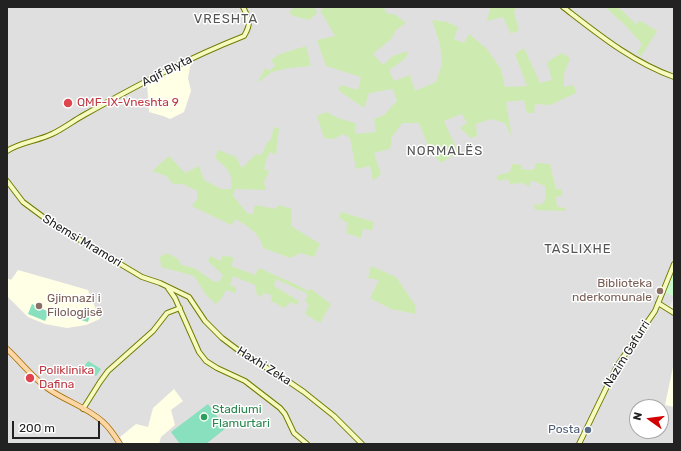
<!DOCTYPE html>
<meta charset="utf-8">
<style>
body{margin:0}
#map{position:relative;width:681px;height:451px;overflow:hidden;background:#f2efe9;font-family:Rubik,sans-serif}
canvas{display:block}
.frame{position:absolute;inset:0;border:8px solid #222;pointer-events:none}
.north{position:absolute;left:629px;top:399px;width:40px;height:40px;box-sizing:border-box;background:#fff;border:1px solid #a7a7a7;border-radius:50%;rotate:284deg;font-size:11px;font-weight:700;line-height:16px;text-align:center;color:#222}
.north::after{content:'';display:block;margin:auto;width:14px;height:18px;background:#d40000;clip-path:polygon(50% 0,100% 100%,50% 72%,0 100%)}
.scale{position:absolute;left:12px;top:421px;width:88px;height:18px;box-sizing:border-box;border:2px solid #222;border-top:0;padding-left:5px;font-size:12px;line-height:14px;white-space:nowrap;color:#222;-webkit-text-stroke:3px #fff;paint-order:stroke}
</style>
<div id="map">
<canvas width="681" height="451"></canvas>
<div class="frame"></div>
<div class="north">N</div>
<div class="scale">200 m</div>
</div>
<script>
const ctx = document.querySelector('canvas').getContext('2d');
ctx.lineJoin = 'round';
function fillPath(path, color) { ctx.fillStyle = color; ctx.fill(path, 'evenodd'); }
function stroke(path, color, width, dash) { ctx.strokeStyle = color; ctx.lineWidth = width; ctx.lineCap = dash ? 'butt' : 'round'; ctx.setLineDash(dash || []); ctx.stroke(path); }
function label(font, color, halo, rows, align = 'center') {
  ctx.font = font + ' Rubik,sans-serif'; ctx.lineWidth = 3; ctx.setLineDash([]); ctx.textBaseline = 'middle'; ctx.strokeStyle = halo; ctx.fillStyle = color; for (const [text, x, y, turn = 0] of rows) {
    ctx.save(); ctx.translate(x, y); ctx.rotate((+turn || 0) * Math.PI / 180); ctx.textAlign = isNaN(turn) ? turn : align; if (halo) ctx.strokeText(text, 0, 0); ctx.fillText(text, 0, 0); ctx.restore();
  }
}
fillPath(new Path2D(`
 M7,7H674V259L661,290L674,296L670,306L658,301L645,323L610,376L578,444H124L110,425L89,409L70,401L37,378L7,346Z
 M660,305L674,314V444H581L613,375L625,356L646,329ZM637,407H661V431H637Z
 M7,352L53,395L94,417L106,426L119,444H7Z`), '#e0dfdf');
fillPath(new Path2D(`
 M194,59L190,67L188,78L191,91L184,112L170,119L163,116L149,112L147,83Z
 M18,270L88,290L100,319L86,325L67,328L45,324L28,317L7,296V278L11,280Z
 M674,362V407L665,405Z
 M174,389L183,401L171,410L175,425L161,437L159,444H124L120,437L136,424L148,427L153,408Z`), '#ffffe5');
fillPath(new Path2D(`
 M295,7H315L317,13L309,20L293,16L289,12Z
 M326,7H384L386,13L396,15L406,23L396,30L391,39L373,54L383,65L393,56L408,51L406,58L389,70L394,81L410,75L415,91L436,82L442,64L440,44L432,20L447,22L458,27L454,39L464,43L469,34L486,48L501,69L505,87L527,86L515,54L524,48L540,83L552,80L547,62L562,53L570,58L564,74V87L574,85L576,93L550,105L535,104L534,113H527L524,100L506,102L512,137L505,123L491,119L476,124L477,136L471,138L460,128L467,123L462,114L444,121L458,152L441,163L430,151L419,123H402L392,137L390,149L374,153L381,174L373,181L370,166L356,169L350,138L343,134L334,139L324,138L317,116L326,112L338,118L355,123V134L376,132L374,119L384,115L397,101L393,89L369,93L364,108L338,90L341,85L358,90L361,77L326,66L317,40L335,36L320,10Z
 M490,7H517L514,12L519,30L511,34L503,17L487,21C487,16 490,13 490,7Z
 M605,7H618L637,25L639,20L657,31L641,56L637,53L642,44L624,24Z
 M306,46L311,66L289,68L272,72L257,83L265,68L270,71L275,65L271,60L280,54Z
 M274,127L279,128L276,155L270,152L266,160L264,169L269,171L264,182L266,190L235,189L233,196L247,213L253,214L255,205L276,209L278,205L292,209L291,226L320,244L314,257L300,253L290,258L263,248C260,233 248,227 236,219L231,225L192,206L197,199V191L183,184H173L166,176L152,171L169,156L185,173L199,166L204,180L221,189H231C233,172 227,168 215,158L218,150L236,157L242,168L255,155L262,154L267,143L271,139Z
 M536,163L550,164L556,189H561L563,195L556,197L557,207L565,208L566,211L535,210L534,204L540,205L546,200L545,186L531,180L529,187L523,183L510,184L508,179L499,181L496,176L510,172L512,164L522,165L521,169L534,170Z
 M341,212L374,222L372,231L363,228L361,238L346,233L348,223L339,218Z
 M167,253L178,259L181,265L194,268L213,281L219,282L223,275L208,261L210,256L221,261L222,256L234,257L231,266L255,275L259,268L297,285L307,291L311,289L331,304L320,323L305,314L309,304L305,302L308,294L276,279L274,286L299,301L297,305L291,302L284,308L271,301L272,295L262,293L263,297L257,295L255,285L233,276L230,285L236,288L235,293L226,290L221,299L216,304L207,296L194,276L161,267L160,257Z
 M371,266L396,277L415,305L416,314L391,309L370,298L379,280L368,278Z`), '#cdebb0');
fillPath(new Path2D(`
 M674,273V296L666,293Z`), '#c8facc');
fillPath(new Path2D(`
 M32,304L49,312L45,321L28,314Z
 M84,309L91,311L88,322L81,320Z
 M88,361L101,369L96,376L83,368Z
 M208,404L226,428L206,444H180L171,432Z`), '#88e0be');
const secondary = new Path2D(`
 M563,7C598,34 632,62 674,77
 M7,151C20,142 38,141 52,134C63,129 73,121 84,115C136,86 188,58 244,36C252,23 249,19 243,7
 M7,181L23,202L50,222L142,277L160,283L189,297L205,321L222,338L242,353L282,377L304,392L334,416L362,444
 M168,288L175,298L199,352L206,361L217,368L245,381L280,408L285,414L294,433L307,444
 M658,303L674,313
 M83,409L100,382L108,371L153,331L167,313L180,308
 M579,444L617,366L655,311L674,264`);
const primary = new Path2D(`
 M7,349C21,362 32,377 47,388C65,401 87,407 103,422C110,428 115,436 120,444`);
stroke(secondary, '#707d05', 6);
stroke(primary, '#a06b00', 6);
stroke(secondary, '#f7fabf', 4);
stroke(primary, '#fcd6a4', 4.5);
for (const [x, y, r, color] of [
 [68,103,5,"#e0444e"],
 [660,291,4,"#8d6e63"],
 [39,306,4,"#8d6e63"],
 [30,378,5,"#e0444e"],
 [204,417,4,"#2e9e5b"],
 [588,430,4,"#5c6f8a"]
]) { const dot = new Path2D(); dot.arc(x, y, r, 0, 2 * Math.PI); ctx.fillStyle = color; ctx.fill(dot); stroke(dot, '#fff', 1.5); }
label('12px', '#222', '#fff', [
 ["Aqif Blyta",167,71,-27],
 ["Shemsi Mramori",82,241,31],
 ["Nazim Gafurri",627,354,-58],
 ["Haxhi Zeka",264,366,32]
]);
label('12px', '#be3a42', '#fff', [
 ["QMF-IX-Vneshta 9",77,103],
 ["Poliklinika",39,371],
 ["Dafina",39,385]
], 'left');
label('12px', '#785e54', '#fff', [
 ["Biblioteka",652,284],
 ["nderkomunale",652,298],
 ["Gjimnazi i",47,299,"left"],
 ["Filologjisë",47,313,"left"]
], 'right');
label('12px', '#27864d', '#fff', [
 ["Stadiumi",212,410],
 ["Flamurtari",212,424]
], 'left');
label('12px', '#4e5e75', '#fff', [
 ["Posta",580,430]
], 'right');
ctx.letterSpacing = '1px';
label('13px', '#555', '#fff', [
 ["VRESHTA",226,19],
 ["NORMALËS",445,151],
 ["TASLIXHE",578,249]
]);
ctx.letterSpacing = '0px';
</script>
